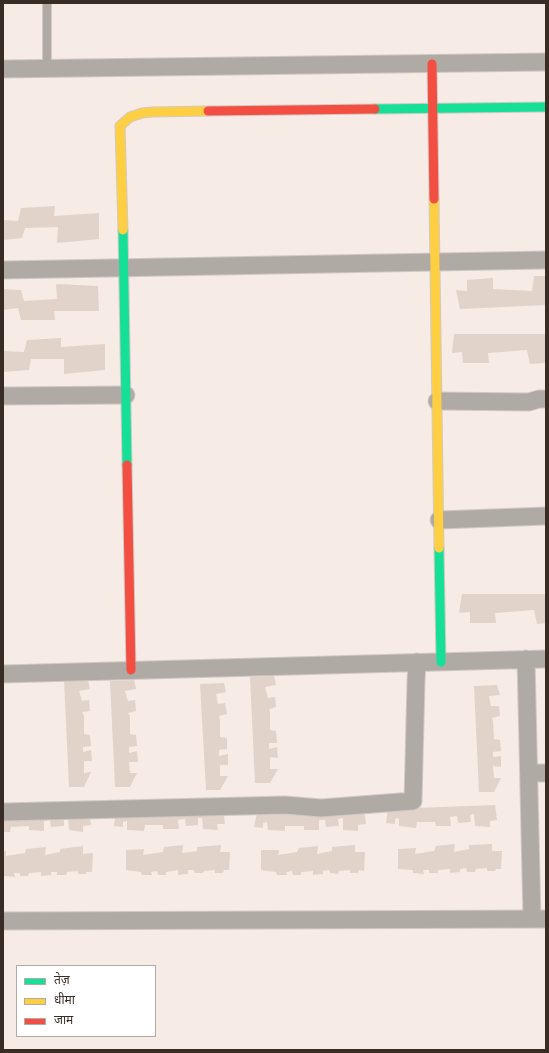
<!DOCTYPE html>
<meta charset="utf-8">
<style>
body{margin:0}
#map{position:relative;width:549px;height:1053px;overflow:hidden;background:#f6ebe5;font-family:Figtree,"Noto Sans Devanagari",sans-serif}
canvas{display:block}
.frame{position:absolute;inset:0;border:4px solid #392c24;pointer-events:none}
.legend{position:absolute;left:16px;top:965px;width:140px;height:72px;box-sizing:border-box;background:#fff;border:1px solid #b0aba7;margin:0;padding:5px 7px;list-style:none;font-size:12px;color:#392c24}
.legend li{display:flex;align-items:center;gap:8px;height:20px}
.legend b{width:20px;border:1px solid #b0aba7}
</style>
<div id="map">
<canvas width="549" height="1053"></canvas>
<div class="frame"></div>
<ul class="legend">
<li><b style="height:5px;background:#16e098"></b>तेज़</li>
<li><b style="height:5px;background:#ffcf43"></b>धीमा</li>
<li><b style="height:5px;background:#f24e42"></b>जाम</li>
</ul>
</div>
<script>
const ctx = document.querySelector('canvas').getContext('2d');
ctx.lineJoin = 'round';
function fillPath(path, color) { ctx.fillStyle = color; ctx.fill(path, 'evenodd'); }
function stroke(path, color, width, dash) { ctx.strokeStyle = color; ctx.lineWidth = width; ctx.lineCap = dash ? 'butt' : 'round'; ctx.setLineDash(dash || []); ctx.stroke(path); }
fillPath(new Path2D(`
 M55,206L54,216L99,213V239L57,243L58,227L25,228L22,238L3,240V220L18,221L21,208Z
 M534,276H546V305L460,309L456,290L467,291V280L493,278V289L532,291Z
 M56,284L98,286L99,311H54L55,320H21L18,308L3,310V289L21,290L24,301L57,299Z
 M454,334H546V363L530,364L527,350L488,353L489,363H463L462,352L452,353Z
 M61,338V347L105,344V370L64,374V359H31L29,370L3,372V351L24,352L27,340Z
 M462,594H546V623L537,624L534,610L495,613L496,623H470V612L459,613Z
 M274,676L276,685L265,687L268,698L275,697L276,707L269,709L270,712V730L276,731L277,743H269V749L277,747L278,758L270,757V769H278L270,783H255L250,677Z
 M64,680H88L90,689L79,691L82,701L89,700L90,711L82,712L84,716V734L90,735L91,746L83,747V752L91,750L92,761H84V773L91,772L84,787H69Z
 M134,680L136,689L125,691L128,701L135,700L136,711L128,713L130,716V734L136,735L137,746L129,747V753L137,751L138,762H129L130,773H137L130,787H115L110,681Z
 M224,683L226,692L216,694L218,704L225,703L227,714L219,716L220,719V737L227,738V749L219,750V756L228,754V765H220V776H228L220,790H206L200,684Z
 M497,685L500,695L489,696L491,706H499L500,716L492,718L493,721L494,739L500,740L501,751L493,752V757L501,756V767L493,766L494,778H501L494,792H479L474,686Z
 M495,805L497,820L490,821V827L475,826L474,814L470,815L471,822L458,823L457,816L450,817L451,826H436L435,822H417L416,828L399,826V818L395,819V824L386,823L388,809Z
 M223,808L225,824H217L218,830L203,829L202,818H198V825L186,826L185,819L178,820L179,829H163V825H145L144,831L127,830V821L123,822V827L114,826L116,812Z
 M364,809L366,824L358,825V831L343,830V818L338,819L339,826L326,827L325,820H319V830H304V826H285V831L268,830L267,822L263,823V828L254,827L257,813Z
 M89,810L91,825L83,826V832L69,830L68,819H64V826L51,827L50,820L44,821V831L29,830V826L11,827L10,832H3V813Z
 M455,844L454,852L469,849V845L492,844V851H502L501,869H496L495,871H487V868L476,869L475,872H467L466,868L460,869V872L450,873V869L438,870V873H429V870H423L424,874L413,873V870L398,869V849L416,848L415,854L434,851L436,846Z
 M183,845L182,853L197,851V847L221,845L220,852H230L229,870H224L223,873H215V870L204,871L203,873H195L194,870H188V874L178,875V870L166,872V875H158L157,871L151,872L152,875H142L141,872L126,870V850L144,849L143,855L163,852L164,847Z
 M355,845V852H365L364,871L359,870L358,873H350V870L339,871L338,874L330,873L329,870L323,871V874L313,875V871L301,872V875H293L292,871L286,872L287,875H277L276,872L261,870V850H279L278,855L297,852L299,848L318,846L317,854L332,851V847Z
 M83,846V854L93,853L92,872H86V874H78V871L67,872L66,875H57V872H51V875L41,876V872L29,873L28,876H20V873H14L15,877L4,876V873H3V851H6V856L25,853L26,849L46,847L45,855L60,852V849Z`), '#e1d3ca');
const lane = new Path2D(`
 M47,3V68`);
const street = new Path2D(`
 M3,69L546,62
 M3,270L546,260
 M3,396L126,395
 M437,401L529,402L539,399H546
 M439,520L546,516
 M526,659L532,919
 M3,674L546,659
 M529,773H546
 M3,812L285,805L321,808L413,801L416,681L417,662
 M3,921L546,919`);
const fast = new Path2D(`
 M375,109L546,107
 M123,230L127,465
 M439,548L441,662`);
const slow = new Path2D(`
 M434,199L439,548
 M123,230L120,126L130,117L142,113L152,112L208,111`);
const jam = new Path2D(`
 M432,64L434,199
 M208,111L375,109
 M127,465L131,670`);
stroke(lane, '#d2c9c4', 10);
stroke(street, '#d2c9c4', 19);
stroke(fast, '#d2c9c4', 11);
stroke(slow, '#d2c9c4', 11);
stroke(jam, '#d2c9c4', 11);
stroke(lane, '#b0aaa5', 8);
stroke(street, '#b0aaa5', 17);
stroke(fast, '#16e098', 9);
stroke(slow, '#ffcf43', 9);
stroke(jam, '#f24e42', 9);
</script>
